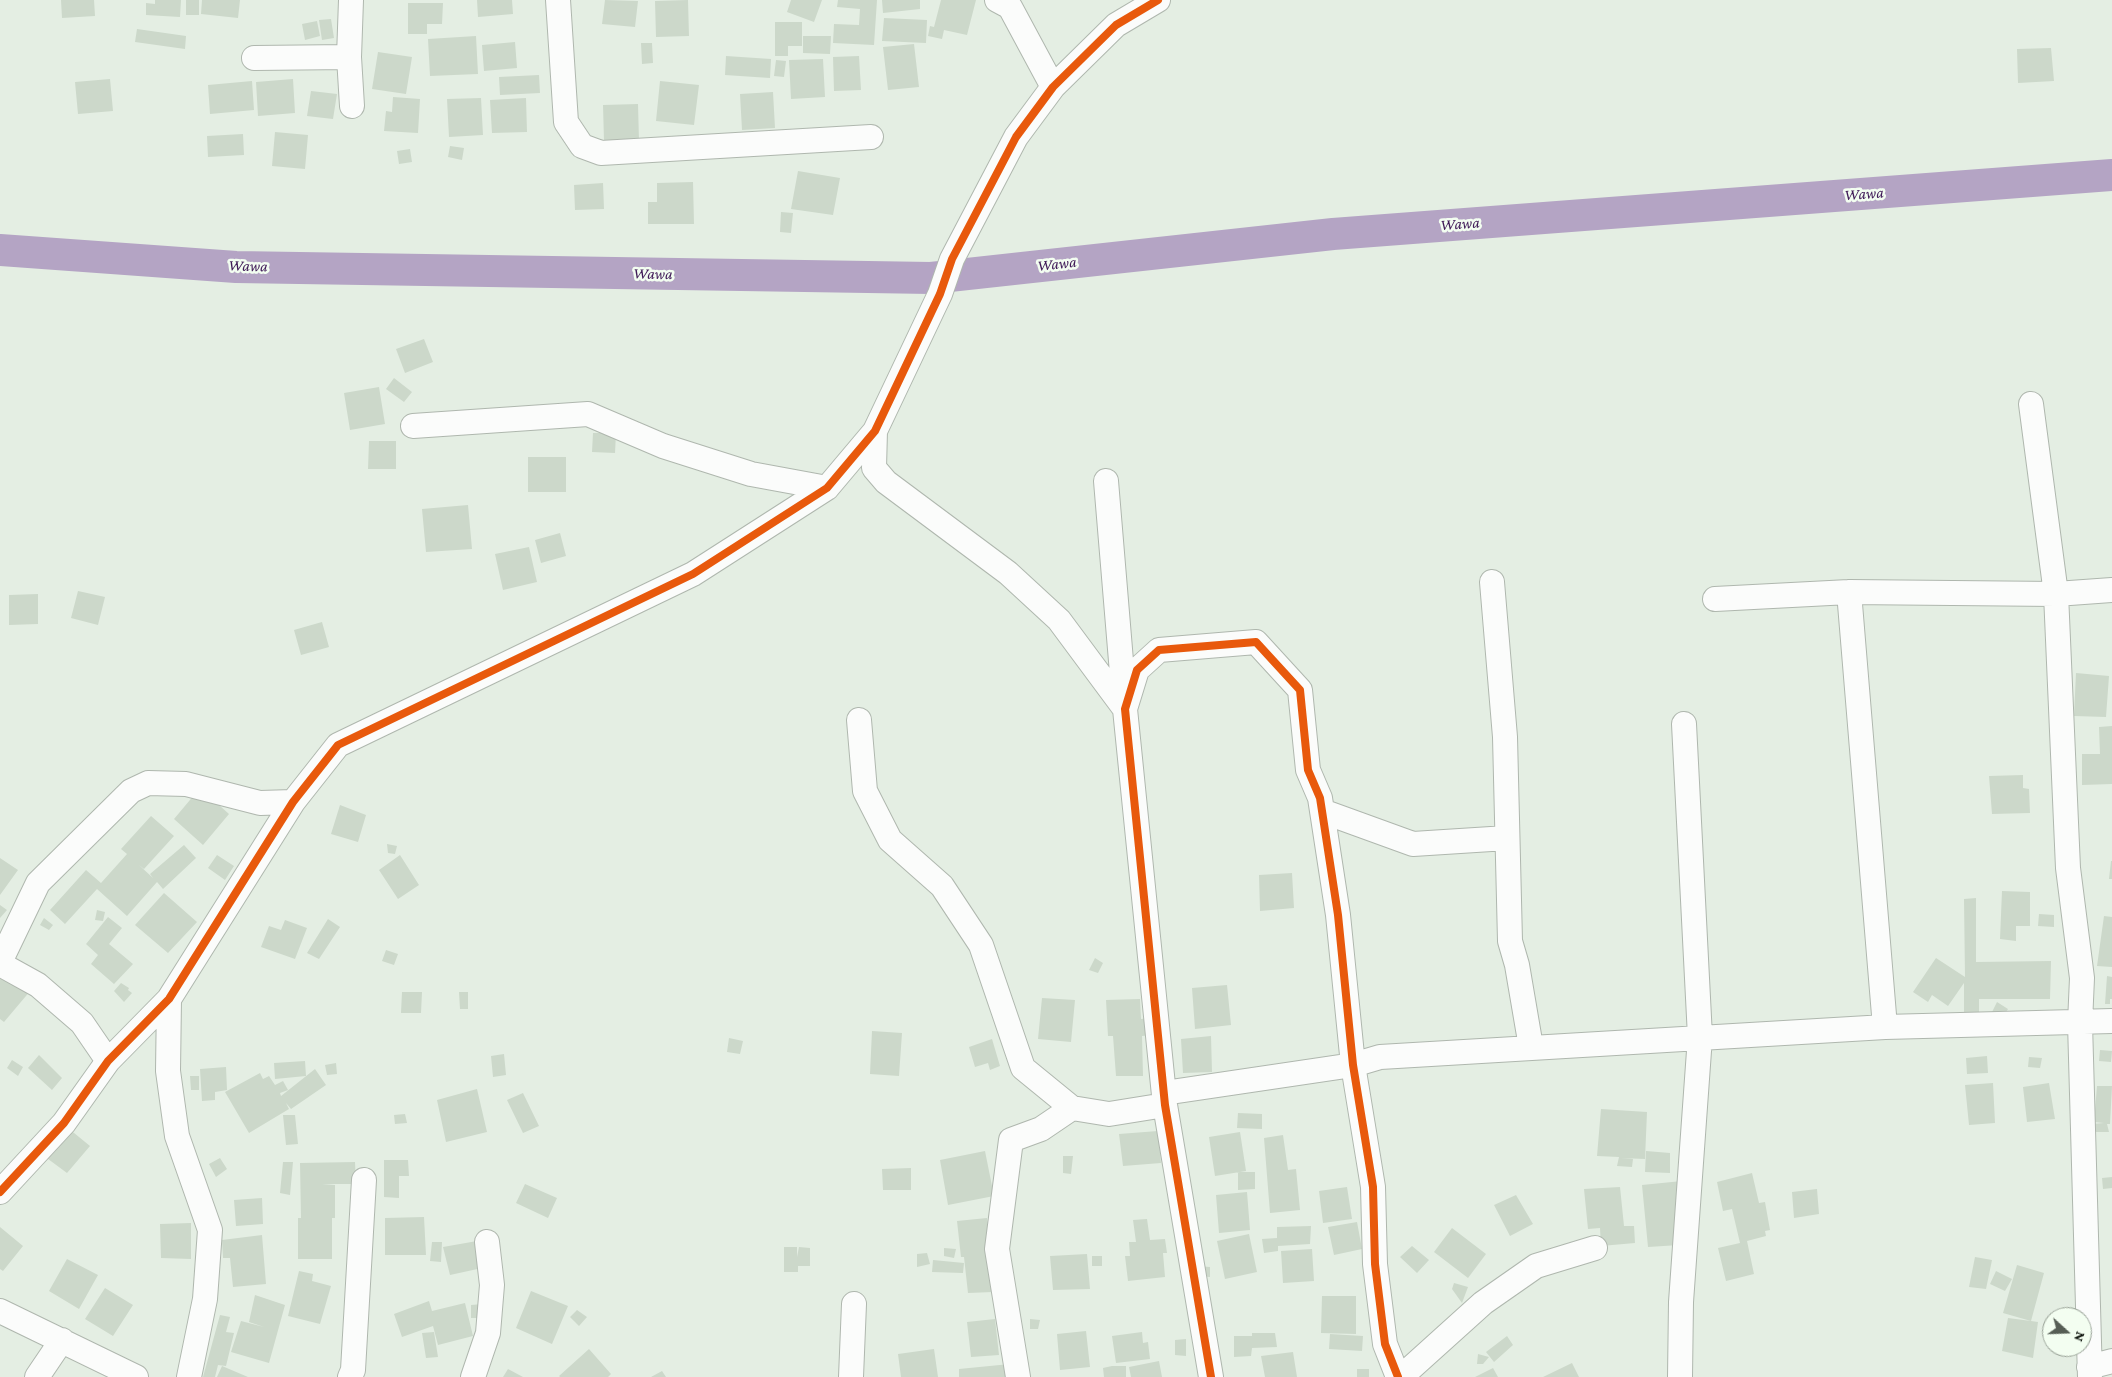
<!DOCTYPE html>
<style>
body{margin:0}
#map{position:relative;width:2112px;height:1377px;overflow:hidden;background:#e4eee3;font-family:"Crimson Pro",serif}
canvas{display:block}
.north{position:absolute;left:2042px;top:1307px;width:50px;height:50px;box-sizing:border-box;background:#f3fef1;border:1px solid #969f94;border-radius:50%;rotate:110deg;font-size:14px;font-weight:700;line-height:20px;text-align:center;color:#0a1009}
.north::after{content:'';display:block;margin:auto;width:18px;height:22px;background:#565e55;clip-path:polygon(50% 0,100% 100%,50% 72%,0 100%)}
</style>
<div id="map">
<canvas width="2112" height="1377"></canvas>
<div class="north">N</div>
</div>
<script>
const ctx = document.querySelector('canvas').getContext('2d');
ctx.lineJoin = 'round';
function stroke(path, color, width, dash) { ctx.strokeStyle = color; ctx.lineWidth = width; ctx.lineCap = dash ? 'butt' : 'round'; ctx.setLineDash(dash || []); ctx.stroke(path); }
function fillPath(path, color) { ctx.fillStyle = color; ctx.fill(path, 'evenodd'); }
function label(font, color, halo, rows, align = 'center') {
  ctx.font = font + ' "Crimson Pro",serif'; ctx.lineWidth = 5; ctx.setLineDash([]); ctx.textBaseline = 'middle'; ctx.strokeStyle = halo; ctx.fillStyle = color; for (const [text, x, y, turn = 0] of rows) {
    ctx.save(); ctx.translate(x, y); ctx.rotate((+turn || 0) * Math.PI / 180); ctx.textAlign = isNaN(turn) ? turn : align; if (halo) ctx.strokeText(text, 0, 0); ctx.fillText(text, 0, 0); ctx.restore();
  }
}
stroke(new Path2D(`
 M0,250L236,267L931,278L1333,234L2112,175`), '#b4a4c4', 32);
fillPath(new Path2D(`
 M61,0H94L95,16L62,18Z
 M155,0H181L180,17L146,15V3L155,4Z
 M186,0H199V15H186Z
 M202,0H240L238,18L201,14Z
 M477,0H512L513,14L478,17Z
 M605,0L638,1L635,27L602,24Z
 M688,0L689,36L656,37L655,1Z
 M791,0H822L814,22L787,12Z
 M838,0H877L874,45L833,43L834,24L859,25L860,9L837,7Z
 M882,0H920V9L883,13Z
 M941,0H976L967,35L944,30L942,39L928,36L930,26L934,27Z
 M408,3H443L442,24H427V34H408Z
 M884,18L927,20L926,43L882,41Z
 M331,19L334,38L322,40L319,20Z
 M317,21L320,36L305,40L302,24Z
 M775,22H802V46H788V56H775Z
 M137,29L186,36L185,49L135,42Z
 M476,36L478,74L430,76L428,39Z
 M803,36H831L830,54L803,53Z
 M515,42L517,68L484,71L482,45Z
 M641,43H652L653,63L642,64Z
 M914,44L919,87L888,90L883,47Z
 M2051,48L2054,81L2018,83L2017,49Z
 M378,52L412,57L406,94L372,89Z
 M726,56L771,59L770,78L725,75Z
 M859,56L861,90L834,91L833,57Z
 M823,59L825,97L791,99L789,60Z
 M776,60L786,61L784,77L774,76Z
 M539,75L540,93L500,95L499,77Z
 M110,79L113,111L78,114L75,82Z
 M293,79L295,113L258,116L256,82Z
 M252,81L254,110L210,114L208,85Z
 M660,81L699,85L694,125L656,121Z
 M311,91L337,94L333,119L307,116Z
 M773,92L775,128L742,130L740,94Z
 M393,97L420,99L418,133L384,131L386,111L392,112Z
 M481,98L483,135L449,137L447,99Z
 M526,98L527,132L492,133L490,100Z
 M638,104L639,141H604L603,105Z
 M275,132L308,135L305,169L272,166Z
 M243,134L244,155L208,157L207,136Z
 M450,146L464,148L462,160L448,157Z
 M410,149L412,162L399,164L397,151Z
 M798,171L840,178L833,215L791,209Z
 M693,182L694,224H648V202H657V183Z
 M603,183L604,209L575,210L574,185Z
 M781,212L793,213L791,233L780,232Z
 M424,339L433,362L405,373L396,349Z
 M394,378L412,392L404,402L386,389Z
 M379,387L385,424L350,430L344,393Z
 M593,433H616L615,453L592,452Z
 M369,441H396V469H368Z
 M528,457H566V492H528Z
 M468,505L472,549L426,552L422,509Z
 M560,533L566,556L541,563L535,540Z
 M529,547L537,582L503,590L495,554Z
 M78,591L105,597L98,625L71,618Z
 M38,594V624L9,625V595Z
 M322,622L329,647L301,655L294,630Z
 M2076,673L2109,676L2106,717L2074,716Z
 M2112,726V784L2082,785V754H2100L2099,727Z
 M2023,775V788L2029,789L2030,813L1992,814L1989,776Z
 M200,788L229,814L203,845L174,819Z
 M340,805L366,815L358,842L331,834Z
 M151,816L174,836L144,869L139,865L153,878L150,874L184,845L196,858L163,889L157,882L127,916L97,889L65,924L50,910L86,870L101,883L127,854L121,849Z
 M387,844L397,846L395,854L388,853Z
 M217,855L234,866L225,880L208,868Z
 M400,855L419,885L398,899L379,870Z
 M0,858L18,870L0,895Z
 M2111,861H2112V879H2109Z
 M1292,873L1294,908L1260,911L1259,875Z
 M2002,891L2030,892V926H2016V941L2000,939Z
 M164,893L197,922L168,953L135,925Z
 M1976,898V962L2051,961L2050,999H1979V1014H1964V983L1948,1006L1932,995L1928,1002L1913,992L1936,958L1965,977L1964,899Z
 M0,905L7,910L0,918Z
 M97,910L105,912L103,921L95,920Z
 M2039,914L2054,915V927L2038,926Z
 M2104,916L2112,917V967L2097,966Z
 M108,917L122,928L109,944L133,964L114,984L91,964L98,955L86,944Z
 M44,918L53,925L49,930L40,925Z
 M328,919L340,927L319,959L307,953Z
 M285,920L307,928L295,959L261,947L269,926L281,930Z
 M386,950L398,954L394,965L382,961Z
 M1095,958L1103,963L1098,973L1089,970Z
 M0,972L31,990L4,1022L0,1019Z
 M2107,976L2112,977V999H2110V1004H2105Z
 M121,983L129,988L128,990L132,993L124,1002L114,991Z
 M1227,985L1231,1025L1195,1029L1192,988Z
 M402,992H422L421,1013H401Z
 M459,992H468V1009H460Z
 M1042,998L1075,1000L1071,1042L1038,1039Z
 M1140,999L1141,1019L1152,1018V1035L1142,1036L1143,1076H1116L1113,1036H1108L1106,1000Z
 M1997,1002L2008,1009L2002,1019L1992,1012Z
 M872,1031L902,1033L899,1076L870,1074Z
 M1211,1036L1212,1072L1183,1073L1181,1039Z
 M729,1038L743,1041L740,1054L727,1052Z
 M992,1039L1000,1066L990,1070L988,1063L975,1067L969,1047Z
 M2100,1050L2112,1051L2111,1062L2099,1061Z
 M504,1054L506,1075L493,1077L491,1056Z
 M39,1055L62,1078L52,1090L28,1068Z
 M1987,1056L1988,1073L1967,1074L1966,1058Z
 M2029,1057L2042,1058L2040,1068L2028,1067Z
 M12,1060L23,1067L18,1076L7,1068Z
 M305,1061L306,1076L275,1079L274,1063Z
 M336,1063L337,1074L327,1075L325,1065Z
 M226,1067L227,1090L215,1092V1100L202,1101L200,1069Z
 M315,1069L326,1085L291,1109L286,1103L289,1109L249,1133L225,1092L260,1073L263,1079L269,1076L275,1085L283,1081L288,1090L280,1093L281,1096Z
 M190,1076H199V1090H191Z
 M1993,1083L1995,1123L1969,1125L1965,1085Z
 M2049,1083L2055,1119L2027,1122L2023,1087Z
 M2097,1086H2112L2110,1124H2107L2109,1132H2092V1124L2104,1123L2094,1122Z
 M477,1089L487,1132L446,1142L437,1100Z
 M523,1093L539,1126L523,1133L507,1100Z
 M1601,1109L1647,1112L1645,1159L1621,1158L1633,1159L1632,1167L1617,1166L1619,1157L1597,1156Z
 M1238,1113L1262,1114V1129L1237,1128Z
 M405,1114L407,1123L395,1124L394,1115Z
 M283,1115H295L298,1144L286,1145Z
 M68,1128L90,1146L67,1173L44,1156Z
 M1158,1131L1161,1163L1123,1166L1119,1134Z
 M1240,1132L1246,1171L1215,1176L1209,1137Z
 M1283,1135L1288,1170L1296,1169L1300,1210L1270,1213L1264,1138Z
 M985,1151L994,1196L948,1205L940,1160Z
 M1646,1151L1670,1153V1173L1645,1172Z
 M1063,1156H1073L1071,1174L1063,1173Z
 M220,1158L227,1169L216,1177L209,1164Z
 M384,1160H408L409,1176H399V1198L384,1197Z
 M283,1162H293L290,1195L280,1193Z
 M355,1162L356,1184H322L335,1185V1218H332V1259H298V1218H301L300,1163Z
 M911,1168V1190H883L882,1169Z
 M1238,1172H1255V1189L1238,1190Z
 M1752,1173L1759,1203L1765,1202L1770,1230L1765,1231L1766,1236L1747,1241L1754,1274L1726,1281L1718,1248L1740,1243L1732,1209L1723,1211L1717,1182Z
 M2112,1177V1188L2103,1189L2102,1178Z
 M1682,1181L1679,1245L1648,1247L1642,1185Z
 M525,1184L557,1198L548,1218L516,1203Z
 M1347,1187L1352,1219L1323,1223L1319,1191Z
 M1620,1187L1624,1226H1634L1635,1243L1601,1246L1600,1228L1588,1229L1584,1189Z
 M1817,1189L1819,1214L1794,1218L1792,1192Z
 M1247,1192L1250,1230L1219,1233L1216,1195Z
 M1516,1195L1533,1224L1510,1236L1494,1205Z
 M262,1198L263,1224L236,1226L234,1200Z
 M424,1217L426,1255H385V1218Z
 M987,1218L993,1292L968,1293L964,1257H961L957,1221Z
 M1147,1219L1150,1240L1165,1239L1167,1253H1163L1165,1277L1128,1281L1125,1256H1130L1129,1242H1136L1133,1220Z
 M1357,1222L1362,1249L1334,1255L1328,1227Z
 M191,1223V1259L161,1258L160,1224Z
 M1311,1226L1310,1244L1278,1246V1251L1264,1253L1262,1239L1277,1238V1227Z
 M0,1227L23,1246L3,1271L0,1269Z
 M1452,1228L1486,1254L1468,1278L1434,1252Z
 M1249,1234L1257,1272L1225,1279L1217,1241Z
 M262,1235L266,1284L233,1287L230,1258H223L222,1240Z
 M477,1241L482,1268L450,1275L443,1247Z
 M432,1242H442L441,1262L430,1261Z
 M1412,1246L1429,1260L1417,1273L1400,1257Z
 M784,1247H797V1257L799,1247L810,1248V1266H798V1272H784Z
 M944,1248L956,1249L954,1258L944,1256Z
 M1312,1249L1314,1281L1283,1283L1281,1251Z
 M927,1253L930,1264L917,1267V1254Z
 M1087,1254L1090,1289L1053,1290L1050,1256Z
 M1092,1256H1102V1266H1092Z
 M1975,1257L1992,1260L1986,1289L1969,1287Z
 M67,1259L98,1275L79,1309L49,1291Z
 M933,1260L964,1263L963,1273L932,1272Z
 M2017,1265L2044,1273L2031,1321L2038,1322L2033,1358L2002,1351L2008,1318L2031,1321L2003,1313Z
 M1197,1266L1210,1267V1277L1197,1276Z
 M299,1271L313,1274L312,1281L331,1286L320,1324L288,1316Z
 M1996,1271L2012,1279L2005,1291L1990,1284Z
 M1454,1283L1468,1287L1462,1303L1452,1289Z
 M105,1288L133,1305L113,1336L85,1319Z
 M531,1291L568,1306L552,1344L516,1328Z
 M255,1295L285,1305L269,1363L231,1352L241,1321L264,1327L249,1322Z
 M1322,1296H1356V1334L1321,1333Z
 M429,1301L432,1311L465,1303L473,1336L438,1345L433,1326L402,1337L394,1314Z
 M483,1304V1318H471V1305Z
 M577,1310L587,1317L579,1326L570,1317Z
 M220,1315L230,1317L226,1332L234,1333L226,1366L218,1365L215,1377H203Z
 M995,1319L999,1355L971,1357L967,1322Z
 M1030,1319L1040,1320L1038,1329H1030Z
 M1086,1331L1090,1367L1060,1370L1057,1334Z
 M434,1332L438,1357L426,1358L422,1333Z
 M1142,1332L1143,1343L1148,1342L1150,1359L1116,1363L1112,1336Z
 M1252,1333H1275L1277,1347L1252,1348L1251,1356L1234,1357V1336H1252Z
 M1330,1334L1363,1336L1362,1351L1329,1349Z
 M1507,1336L1513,1345L1494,1362L1486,1352Z
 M1186,1339V1356L1175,1355V1340Z
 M589,1349L611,1374L608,1377H560L559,1376Z
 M934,1349L938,1377H901L898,1354Z
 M1293,1352L1297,1377H1265L1261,1356Z
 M1478,1354L1489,1357L1483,1364H1477Z
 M1159,1361L1162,1377H1131L1129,1367Z
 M1572,1363L1579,1377H1543Z
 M1010,1364L1012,1377H959V1369Z
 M222,1366L248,1377H217Z
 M1112,1366H1126V1377H1104L1103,1368Z
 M1493,1368L1498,1377H1475Z
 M508,1369L523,1377H503Z
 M1357,1369H1369V1377H1357Z
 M662,1371L666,1377H651Z`), '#ccd8ca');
const minor = new Path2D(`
 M351,0L349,57L352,106
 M558,0L566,122L582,146L601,153L871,137
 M997,0L1010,7L1053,87
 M254,58L349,57
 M2031,404L2056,594L2068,868L2082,978L2080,1023L2090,1377
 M413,426L588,414L663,446L751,474L827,488
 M875,431L874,468L886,482L1008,573L1059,620L1125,709
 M1106,481L1124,697
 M1492,582L1505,737L1510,941L1517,965L1531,1047
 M1849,592L1885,1027
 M1715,599L1849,592L2056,594L2112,590
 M859,720L865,791L890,840L942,886L981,945L1023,1068L1072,1108L1109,1114L1165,1105
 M1322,811L1413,844L1507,838
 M0,962L38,883L131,791L148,783L186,784L260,803L293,802
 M0,964L38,985L82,1023L108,1061
 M169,999L168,1071L177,1136L210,1230L205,1299L189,1377
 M1164,1093L1353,1065L1380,1057L1885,1027L2112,1021
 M0,1192L64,1123L108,1061L169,999L293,802L338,745L693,574L827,488L875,431L940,294L952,259L1016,137L1053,87L1116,25L1158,0
 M0,1311L136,1377
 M2089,1367L2112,1361
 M37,1377L62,1340
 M350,1377L353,1370L364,1180
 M473,1377L488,1333L492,1285L487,1242
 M851,1377L854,1304
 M1018,1377L997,1249L1011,1140L1041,1129L1072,1108
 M1211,1377L1165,1105L1125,709L1137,670L1159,650L1256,642L1300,690L1308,770L1320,798L1338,915L1353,1065L1373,1187L1375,1264L1385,1344L1398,1377
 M1401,1377L1483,1303L1536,1266L1595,1248
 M1680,1377L1681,1302L1700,1037L1684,724`);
stroke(minor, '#afb7ae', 26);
stroke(minor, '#fbfcfb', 24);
stroke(new Path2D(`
 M0,1192L64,1123L108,1061L169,999L293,802L338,745L693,574L827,488L875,431L940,294L952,259L1016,137L1053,87L1116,25L1158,0
 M1211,1377L1165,1105L1125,709L1137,670L1159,650L1256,642L1300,690L1308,770L1320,798L1338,915L1353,1065L1373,1187L1375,1264L1385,1344L1398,1377`), '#e8590c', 8);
label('italic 16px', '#3f1a57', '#f3fef1', [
 ["Wawa",1864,194,-4],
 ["Wawa",1460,224,-4],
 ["Wawa",1057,264,-6],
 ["Wawa",248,266,2],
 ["Wawa",653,274,1]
]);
</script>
